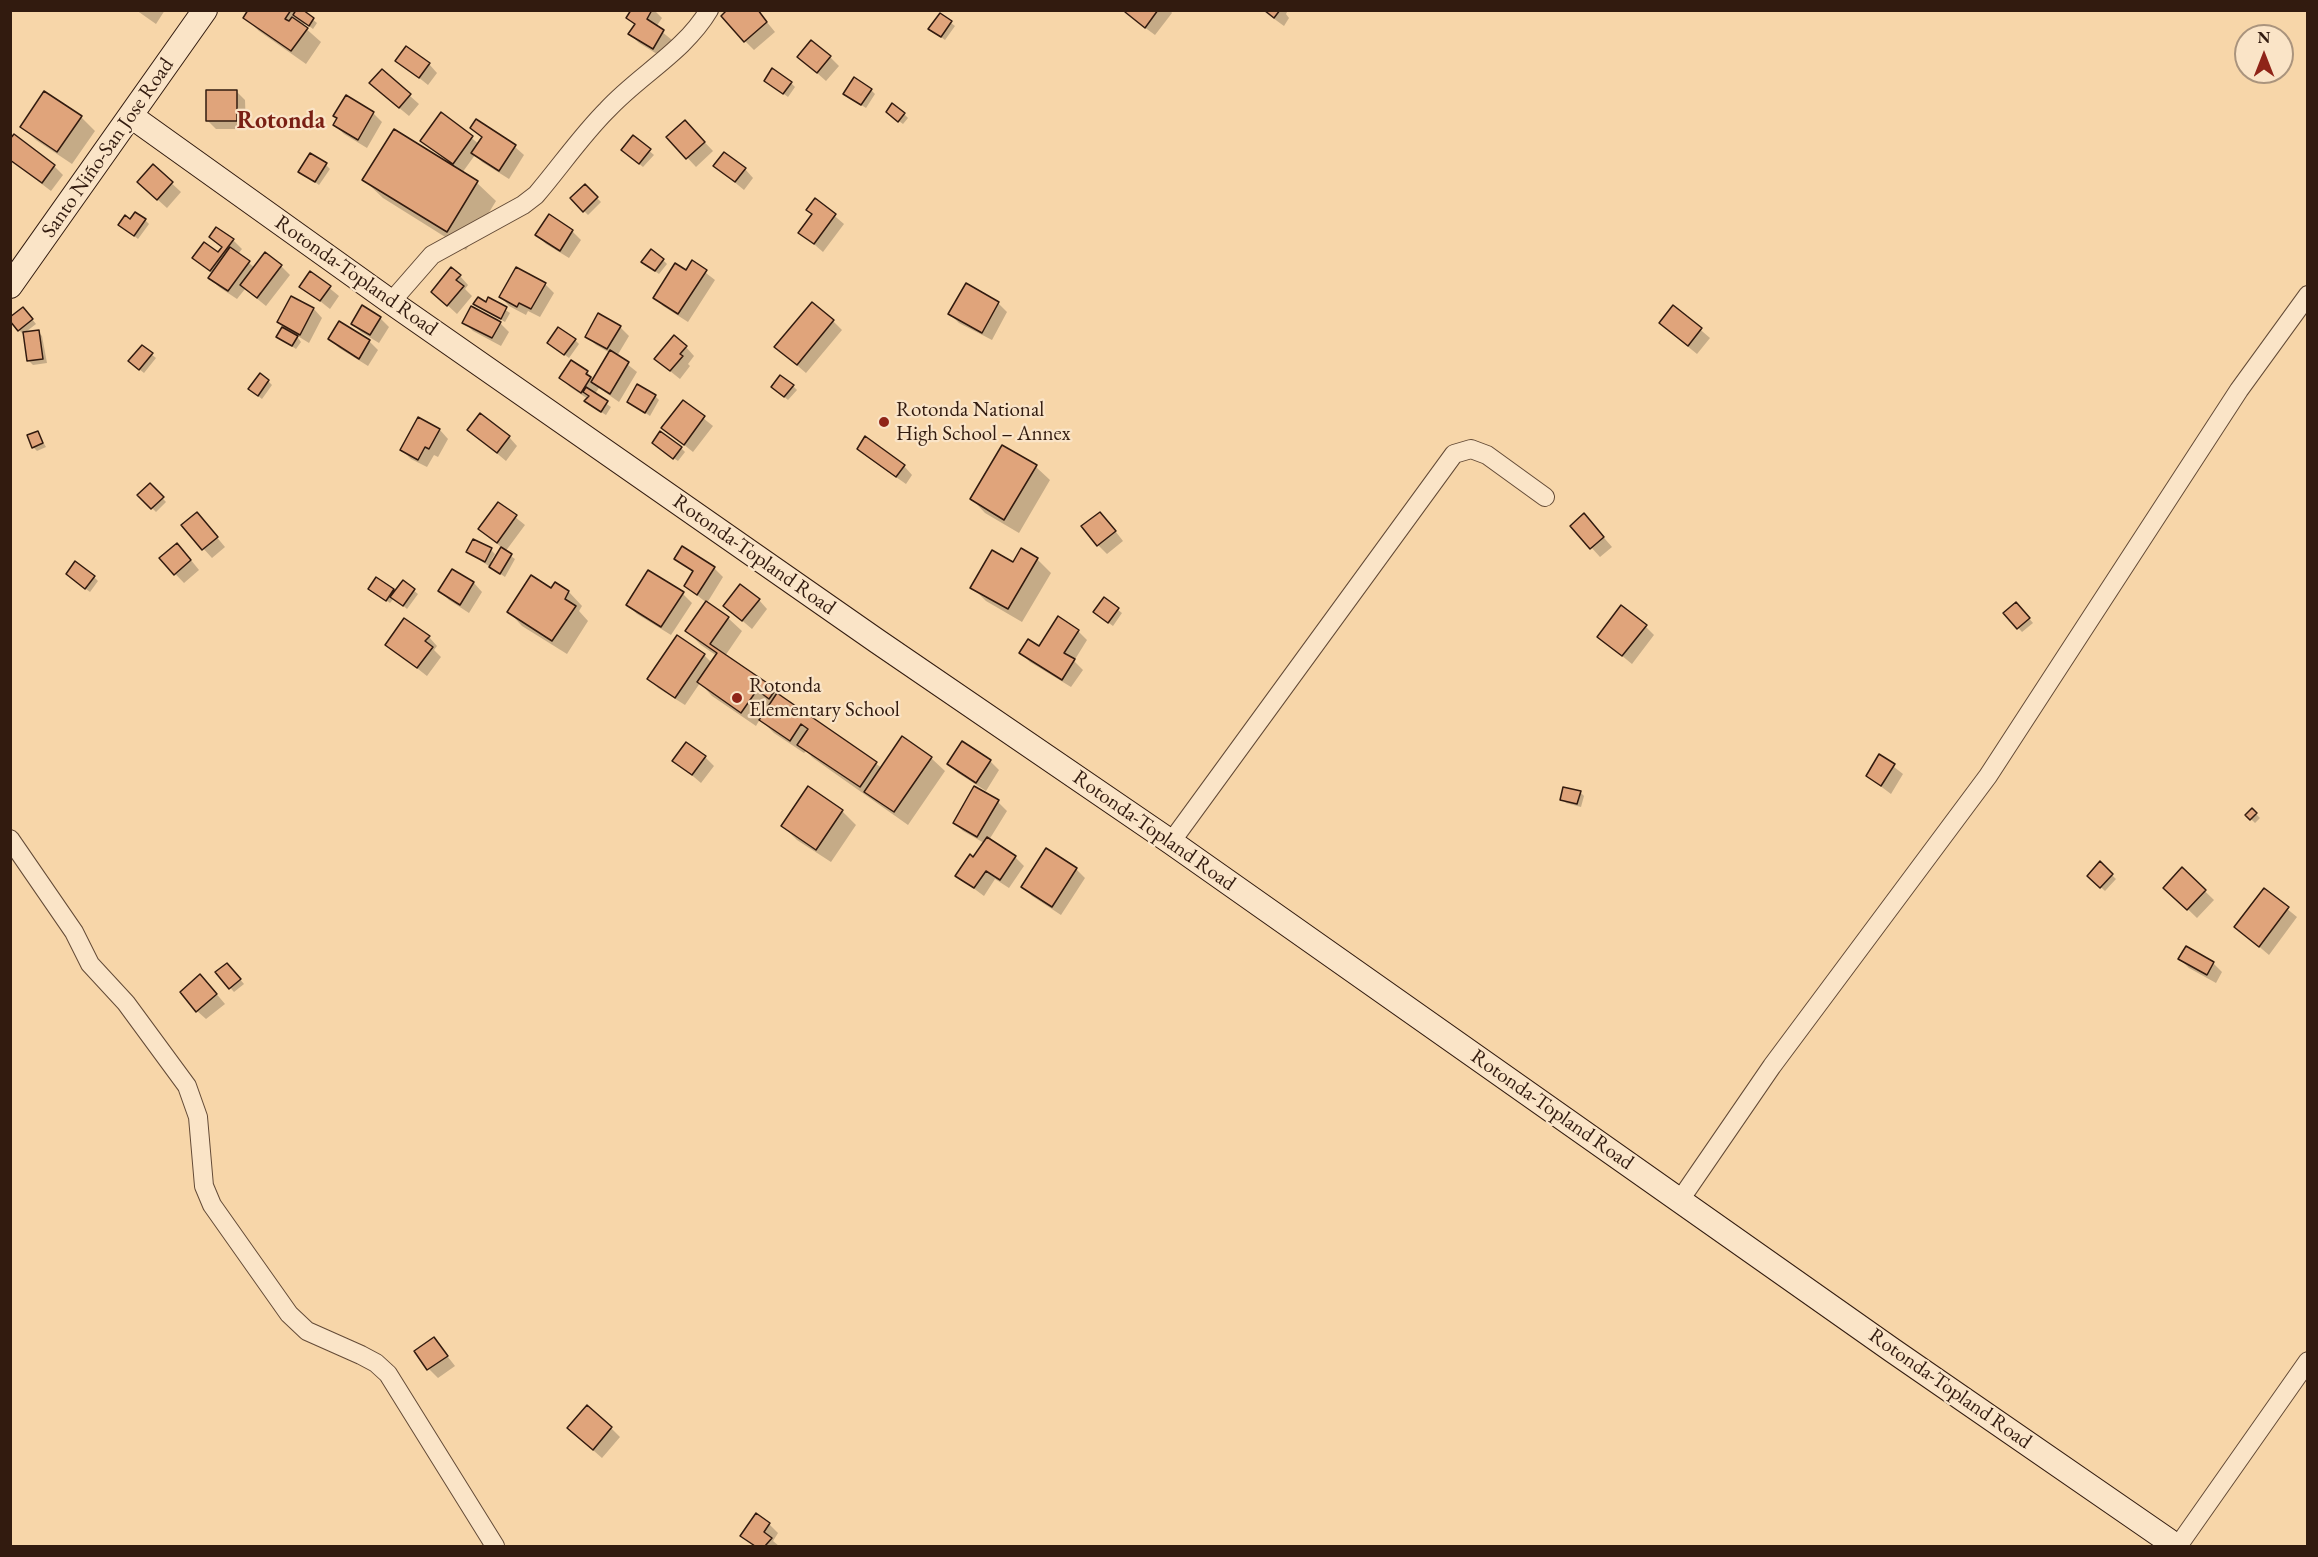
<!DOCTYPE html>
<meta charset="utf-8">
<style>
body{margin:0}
#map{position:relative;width:2318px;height:1557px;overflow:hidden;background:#f7d6a9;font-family:"EB Garamond",serif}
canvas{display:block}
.frame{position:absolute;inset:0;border:12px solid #321b0f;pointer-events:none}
.north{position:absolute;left:2234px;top:24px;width:60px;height:60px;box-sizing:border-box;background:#fae4c7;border:2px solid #aa947d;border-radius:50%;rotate:0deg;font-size:16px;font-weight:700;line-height:24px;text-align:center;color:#321b0f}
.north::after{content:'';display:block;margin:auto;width:21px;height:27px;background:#8f2418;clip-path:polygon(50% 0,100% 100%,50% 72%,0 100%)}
</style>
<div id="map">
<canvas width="2318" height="1557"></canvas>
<div class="frame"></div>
<div class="north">N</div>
</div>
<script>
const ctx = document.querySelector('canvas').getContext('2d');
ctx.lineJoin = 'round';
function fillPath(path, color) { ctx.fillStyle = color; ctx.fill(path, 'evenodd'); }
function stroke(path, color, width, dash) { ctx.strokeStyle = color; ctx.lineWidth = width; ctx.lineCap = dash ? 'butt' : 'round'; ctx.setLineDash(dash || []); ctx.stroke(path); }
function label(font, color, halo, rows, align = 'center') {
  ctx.font = font + ' "EB Garamond",serif'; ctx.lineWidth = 4.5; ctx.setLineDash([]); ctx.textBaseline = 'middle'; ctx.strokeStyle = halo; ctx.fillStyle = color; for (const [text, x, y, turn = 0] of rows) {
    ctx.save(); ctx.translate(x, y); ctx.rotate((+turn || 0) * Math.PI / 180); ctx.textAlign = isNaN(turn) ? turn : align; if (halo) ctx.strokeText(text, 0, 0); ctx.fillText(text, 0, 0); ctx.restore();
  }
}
fillPath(new Path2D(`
 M136,10H165L156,24Z
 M250,10H301L317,23L313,29L305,23L303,26L321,42L306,64L259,31L245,18Z
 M632,10H654L662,18L656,27L672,40L662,57L639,43L630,34L635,26L628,18Z
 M757,10L775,32L754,50L745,41Z
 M1128,10H1170L1172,13L1155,35L1136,21Z
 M1262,10H1288L1286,14L1289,18L1284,26Z
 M940,15L955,26L945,40L934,32Z
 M799,57H830L839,66L826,81Z
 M397,60L429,64L437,73L428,85Z
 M382,71L419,104L409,116L380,92Z
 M791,83L795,87L788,97L770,84Z
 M871,90L875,94L866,108L849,97Z
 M236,91L245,100L246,129H216L207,120Z
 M373,113L382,122L367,148L344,134L335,125Z
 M441,114L479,144L483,138L472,128L476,121L515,147L524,155L509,179L482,162L475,155L462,173L477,183L496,201L466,250L383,198L364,180L445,162L446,160L422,141Z
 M904,114L908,118L903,124L892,116Z
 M81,117L95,131L72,164L36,140L22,126Z
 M694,131L713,151L696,167L668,137Z
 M633,137L654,155L643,167L627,154Z
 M10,160L54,166L63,175L51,191Z
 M326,165L330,169L319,185L300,172Z
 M153,166L181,192L167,208L148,191Z
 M715,166L745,169L753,178L744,190Z
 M585,186L601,202L588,215L572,199Z
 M816,200L844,224L823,252L800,232L813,215L808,210Z
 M145,220L149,224L138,239L120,225L131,221Z
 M572,231L581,240L569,258L546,244L537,235Z
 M211,237L233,240L242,249L238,254L255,268L281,266L290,275L266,306L245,289L237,299L219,287L210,278L213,274L194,258L218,254L223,248Z
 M663,260L667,264L659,274L647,266Z
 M693,263L715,280L688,322L663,306L655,297L686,272Z
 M311,273L339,296L330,309L301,286Z
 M460,276L468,285L465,289L472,296L457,314L433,292Z
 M545,284L554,293L540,317L528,311L526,315L509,306L501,297Z
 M292,298L314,309L322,318L309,343L296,335L301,342L296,349L278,337L284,327L278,322Z
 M489,299L510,313L505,322L475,304H486Z
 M998,303L1007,312L992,340L959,323L950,314Z
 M1674,307L1710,338L1697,354L1670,332Z
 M27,313L36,324L23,334L19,330Z
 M380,318L389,327L379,343L361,332L352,324Z
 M833,321L842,330L806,373L785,355Z
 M464,322L500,323L509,332L501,346L473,331Z
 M339,323L369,341L378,350L368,366L339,348L330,339Z
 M620,327L629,336L617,356L637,372L619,402L599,388L594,395L611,407L606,415L590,405L586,401L588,399L570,387L561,378L587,372L594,379L610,353L596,345L587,336Z
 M38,332L42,336L47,363L33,365L29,361Z
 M575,340L579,344L569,358L553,346Z
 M142,347L156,358L144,373L134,365Z
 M686,347L694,356L688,364L690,366L680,379L665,367Z
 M268,381L272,385L262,399L254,393Z
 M793,386L797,390L788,400L777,391Z
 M655,396L659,400L650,416L629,402Z
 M683,402L713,426L693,452L663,428Z
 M419,419L440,430L448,439L438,457L434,455L427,467L411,459L402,450Z
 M469,430L509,437L517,446L506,461Z
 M38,433L46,447L37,451L33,447Z
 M657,447L681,448L685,452L678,461Z
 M1002,447L1036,467L1050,480L1019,533L985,513L972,499Z
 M858,449L904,466L912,475L906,484L867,457Z
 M150,485L166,502L156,512L139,495Z
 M499,504L525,525L505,552L515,559L505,577L468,552L491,550L495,554L491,561L493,562L502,548L480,529Z
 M205,523L225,547L212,558L183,526Z
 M1109,523L1123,541L1107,554L1098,545Z
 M1592,524L1612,547L1600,557L1572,526Z
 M683,548L714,568L723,577L707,603L685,586L694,573L676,558Z
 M186,554L199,570L184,583L161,559Z
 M1037,559L1051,573L1022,622L986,601L972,587Z
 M453,571L474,583L482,592L469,613L449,600L440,591Z
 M649,572L683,594L692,603L671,635L637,614L628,605Z
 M94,577L98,581L90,592L71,578Z
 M403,582L418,594L407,609L394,598L390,603L374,592L393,590L395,592Z
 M556,584L569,592L582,606L579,611L588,621L567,654L522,626L509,612L552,590Z
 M1104,599L1122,613L1113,626L1099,616Z
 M759,600L767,609L752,629L725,606Z
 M2020,608L2033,623L2022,632L2005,613Z
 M728,618L742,631L725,656L775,691L783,700L882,768L931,758L945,771L908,825L813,758L806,751L804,753L774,733L760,719L756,726L712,696L700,683L685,705L658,688L649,679L704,655L712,663L717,656L701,645L687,631Z
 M1646,627L1654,635L1632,664L1599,637Z
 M1078,631L1087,640L1074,661L1083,670L1071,687L1030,662L1021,653L1040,648Z
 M429,637L437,646L434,650L441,657L427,676L387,645Z
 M962,743L990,761L999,770L986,791L958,773L949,764Z
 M1880,756L1903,774L1891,794L1867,776Z
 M705,757L714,766L701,783L674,760Z
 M808,789L842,811L856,825L831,862L797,840L783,826Z
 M1580,792L1584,796L1581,807L1566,803L1562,799Z
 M998,802L1007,811L989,840L1015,857L1024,866L1009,888L995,879L984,896L957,876L974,859L984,843L963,831L954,822Z
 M2252,810L2260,818L2255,823L2247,815Z
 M2100,864L2116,879L2105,891L2089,876Z
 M1076,869L1085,878L1061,915L1032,896L1023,887Z
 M2182,869L2214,900L2197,918L2174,896Z
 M2264,890L2297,917L2269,955L2236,927Z
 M2180,959L2213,963L2222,972L2216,983L2189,968Z
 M231,969L244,984L234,992L217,973Z
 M209,985L225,1004L206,1019L197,1011Z
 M434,1339L455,1366L438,1378L429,1369Z
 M611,1428L620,1437L602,1458L578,1437Z
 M769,1524L778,1533L773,1541L779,1546H754L742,1535Z`), '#0003');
const building = new Path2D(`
 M248,10H291L285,19L289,21L292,17L308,28L291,51L243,18Z
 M296,10H303L314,18L309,26L293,15Z
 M631,10H652L647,19L664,30L653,49L628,34L635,24L626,18Z
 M727,10H758L767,22L744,42L721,16Z
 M1126,10H1158L1145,28L1125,12Z
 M1264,10H1280L1274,18Z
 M940,13L952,21L941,37L928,29Z
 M811,40L831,56L817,73L797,57Z
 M406,46L430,63L419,78L395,61Z
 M772,68L792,82L783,94L764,81Z
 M382,69L411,94L399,108L369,83Z
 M854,77L872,89L861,105L843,94Z
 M206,90H237V121H206Z
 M44,91L82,116L57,152L20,127Z
 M346,95L374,112L358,140L333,125L337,118L333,116Z
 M892,103L905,113L898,122L886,112Z
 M441,112L473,136L453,164L420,141Z
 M476,119L516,145L499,171L471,153L482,137L470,128Z
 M685,120L705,142L686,159L666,137Z
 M394,129L478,181L447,232L362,180Z
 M14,134L55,165L42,183L10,160V139Z
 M633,135L651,149L639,164L621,150Z
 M724,152L746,168L735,182L713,166Z
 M310,153L327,163L315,182L298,172Z
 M153,164L173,182L157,200L137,182Z
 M585,184L598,197L583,212L570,198Z
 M815,198L836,214L814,244L798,233L812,214L806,210Z
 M135,212L146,219L134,236L118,225L125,215L130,219Z
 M549,214L573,230L560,251L535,235Z
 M216,227L234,239L210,271L192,258L204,242L218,252L222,247L209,237Z
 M230,247L250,261L228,291L208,278Z
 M651,249L664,259L655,271L641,262Z
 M265,252L282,265L257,298L240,285Z
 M692,260L707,270L678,314L653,298L675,263L686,270Z
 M451,267L461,275L456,280L464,286L447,306L431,292Z
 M516,267L546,283L531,309L519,303L517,307L499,297Z
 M310,271L331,286L320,301L299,287Z
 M966,283L999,302L982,333L948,314Z
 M291,296L314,308L300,335L277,322Z
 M478,297L486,302L488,297L507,307L501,319L473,304Z
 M812,302L834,320L797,365L774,347Z
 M362,305L381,317L370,335L351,324Z
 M1673,305L1702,328L1688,346L1659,323Z
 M471,306L501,322L492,338L462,323Z
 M23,307L33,319L18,331L10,321V317Z
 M598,313L621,326L607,349L585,337Z
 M339,321L370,340L359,359L328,339Z
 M282,327L298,336L292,346L276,337Z
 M558,327L576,339L564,355L547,343Z
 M39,330L43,359L27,361L23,332Z
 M674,335L687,346L680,354L683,356L670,371L654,359Z
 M142,345L153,353L139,370L128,361Z
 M610,350L629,362L610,394L591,382Z
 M571,360L588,371L586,374L591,377L581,393L559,378Z
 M260,373L269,380L258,396L248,389Z
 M780,375L794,385L784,397L771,387Z
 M637,384L656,395L645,413L627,402Z
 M586,387L608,401L601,412L584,401L589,396L583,392Z
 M683,400L705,416L684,445L661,428Z
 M480,413L510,436L497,453L467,430Z
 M418,417L440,429L429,449L425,447L418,460L400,450Z
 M38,431L43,443L32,448L27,435Z
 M660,431L682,447L673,459L652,443Z
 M865,436L905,465L896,477L857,449Z
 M1002,445L1037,465L1004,520L970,499Z
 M150,483L164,497L151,509L137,495Z
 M498,502L517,515L497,543L478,529Z
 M197,512L218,537L202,550L181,525Z
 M1100,512L1116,531L1097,546L1081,526Z
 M1584,513L1604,537L1590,549L1570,526Z
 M473,539L492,548L485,562L466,552Z
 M177,543L191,560L174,575L159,558Z
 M682,546L715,567L697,595L684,586L693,571L674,559Z
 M501,547L512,554L500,574L489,567Z
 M1021,548L1038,558L1008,609L970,588L992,550L1013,562Z
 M75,561L95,576L85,589L66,574Z
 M452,569L474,582L460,605L438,591Z
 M648,570L684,592L661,627L626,605Z
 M531,575L551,588L555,582L569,591L565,599L576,606L552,641L507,612Z
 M376,577L394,589L386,601L368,589Z
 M403,580L415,589L403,606L390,597Z
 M740,584L760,599L742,621L723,606Z
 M1104,597L1119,608L1108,623L1093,612Z
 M706,601L729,617L710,644L776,689L769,699L757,690L741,713L697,682L717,653L685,631Z
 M2016,602L2030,618L2017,629L2003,613Z
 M1621,605L1647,625L1622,656L1597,637Z
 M1058,616L1079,630L1064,653L1075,659L1062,680L1019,653L1028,639L1039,646Z
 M404,618L430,636L425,641L433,647L417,668L385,645Z
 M677,635L705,654L675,698L647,679Z
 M777,693L877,762L860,787L797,745L808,729L801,724L790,741L759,720Z
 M902,736L932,757L894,812L864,792Z
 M962,741L991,760L976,783L947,764Z
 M686,742L706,756L692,775L672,761Z
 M1879,754L1895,764L1881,786L1866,776Z
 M808,786L843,810L816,850L781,826Z
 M974,786L999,800L977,837L953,823Z
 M1563,787L1581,791L1577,804L1560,800Z
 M2252,808L2257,813L2250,820L2245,815Z
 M987,837L1016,856L1000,880L986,871L974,888L955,876L970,854L973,857Z
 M1046,848L1077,868L1052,907L1021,887Z
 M2100,861L2113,874L2100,888L2087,876Z
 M2182,867L2206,890L2187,910L2163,888Z
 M2264,888L2289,907L2259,947L2234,927Z
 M2186,946L2214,962L2207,975L2178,959Z
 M227,963L241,979L229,989L215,972Z
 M200,974L217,994L196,1012L180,992Z
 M434,1337L448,1356L427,1370L414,1351Z
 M587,1405L612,1427L593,1450L567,1428Z
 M756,1513L770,1523L764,1532L772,1538L765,1546H755L740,1536Z`);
fillPath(building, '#e0a47b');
stroke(building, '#321b0f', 1.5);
const street = new Path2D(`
 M391,302L432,255L523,205L536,195C560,167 581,136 607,110C639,75 684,52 709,10
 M10,839L74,932L90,964L126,1003L187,1086L198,1117L204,1186L212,1205L289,1314L307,1331L361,1355L376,1363L388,1374L495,1546
 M1171,842L1454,454L1471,449L1487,455L1545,497
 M1680,1200L1772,1066L1988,776L2239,390L2308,295
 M2178,1546L2308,1361`);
const secondary = new Path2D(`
 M131,116L391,302L877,641L1171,842L1892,1350L2176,1546
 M10,286L205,10`);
stroke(street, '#634a36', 20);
stroke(secondary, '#321b0f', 26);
stroke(street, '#fae4c7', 18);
stroke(secondary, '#fae4c7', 24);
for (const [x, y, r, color] of [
 [884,422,6,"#8f2418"],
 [737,698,6,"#8f2418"]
]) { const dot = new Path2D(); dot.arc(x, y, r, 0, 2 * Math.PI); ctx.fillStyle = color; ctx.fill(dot); stroke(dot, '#fae4c7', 2); }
label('21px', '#321b0f', '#fae4c7', [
 ["Santo Niño-San Jose Road",108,148,-55],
 ["Rotonda-Topland Road",356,276,35],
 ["Rotonda-Topland Road",754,555,35],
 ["Rotonda-Topland Road",1154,831,35],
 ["Rotonda-Topland Road",1552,1110,35],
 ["Rotonda-Topland Road",1950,1389,35]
]);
label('21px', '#321b0f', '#fae4c7', [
 ["Rotonda National",896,410],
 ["High School – Annex",896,434],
 ["Rotonda",749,686],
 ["Elementary School",749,710]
], 'left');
label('bold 24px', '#7a1f14', '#fae4c7', [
 ["Rotonda",281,121]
]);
</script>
